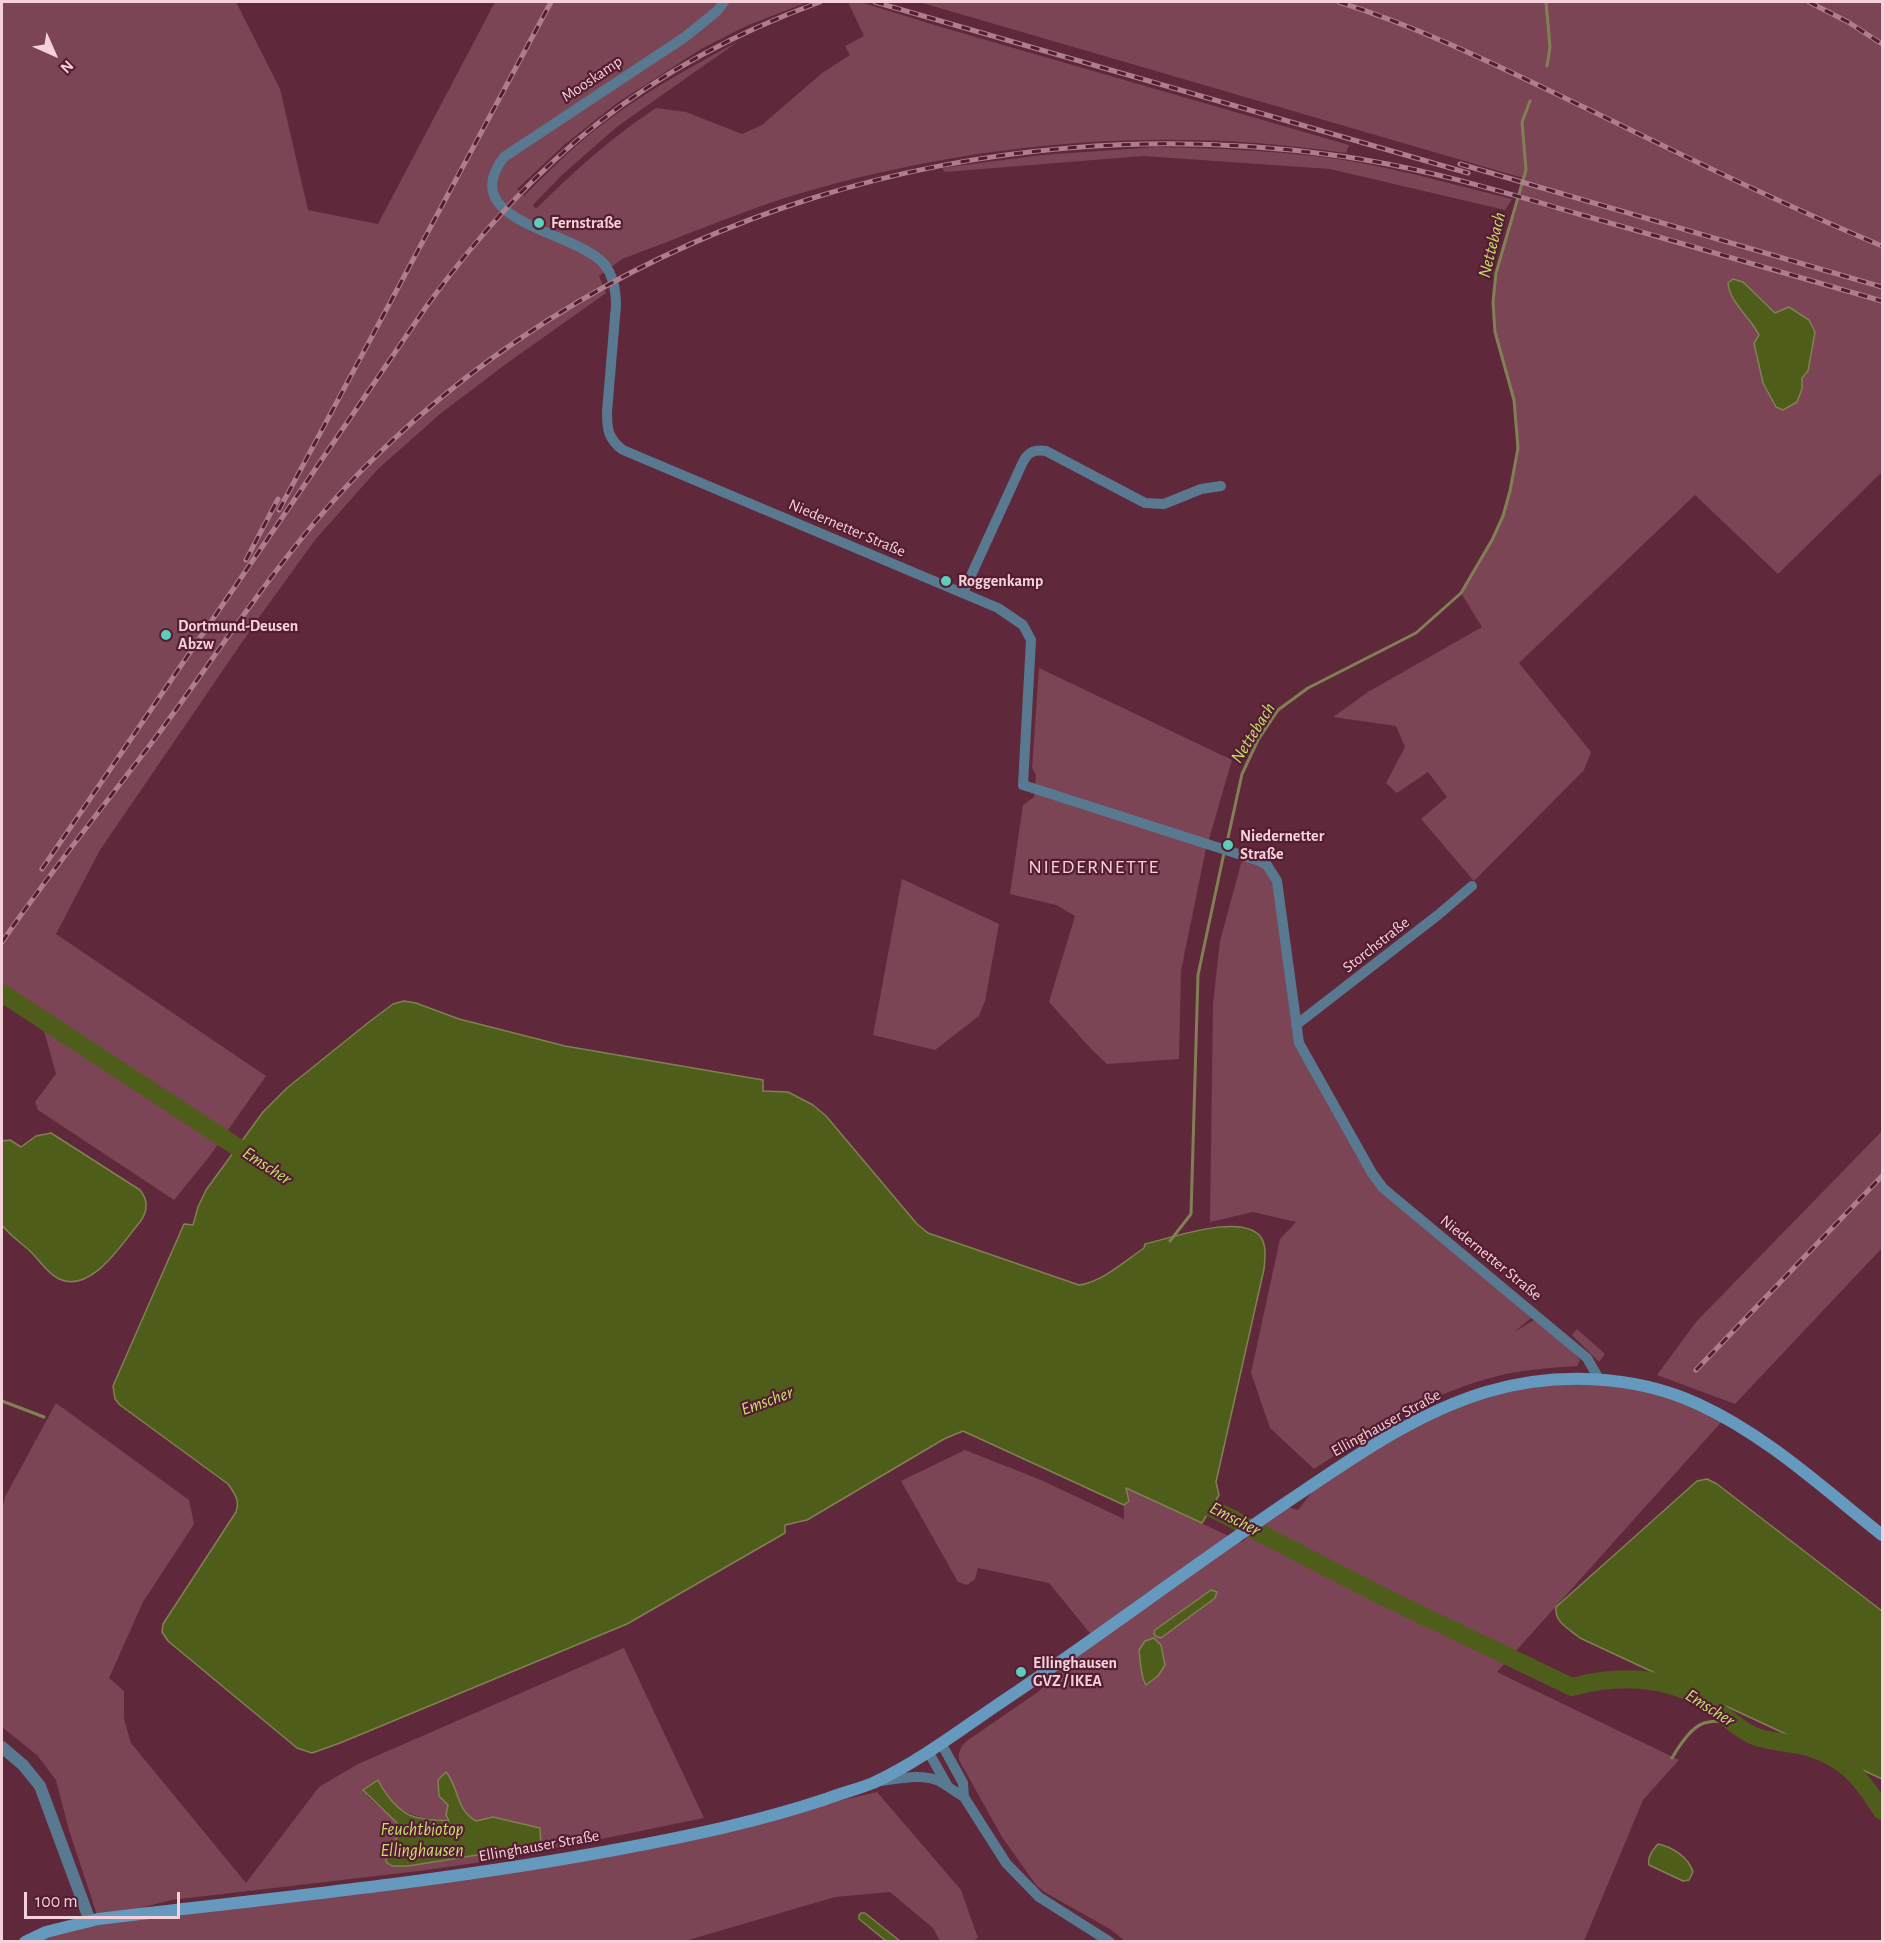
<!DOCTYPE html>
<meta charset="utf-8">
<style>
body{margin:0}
#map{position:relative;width:1884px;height:1943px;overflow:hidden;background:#60283b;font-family:"Alegreya Sans",sans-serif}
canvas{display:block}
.frame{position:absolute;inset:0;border:3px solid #f5d1da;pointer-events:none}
.north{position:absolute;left:24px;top:24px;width:60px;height:60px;-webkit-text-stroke:4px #541d31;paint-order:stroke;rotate:135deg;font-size:16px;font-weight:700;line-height:24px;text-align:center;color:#f5d1da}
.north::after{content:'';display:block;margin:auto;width:21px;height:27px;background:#f5d1da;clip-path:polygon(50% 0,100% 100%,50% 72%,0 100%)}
.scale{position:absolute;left:24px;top:1892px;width:156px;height:27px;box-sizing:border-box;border:3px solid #f5d1da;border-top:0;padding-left:8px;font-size:18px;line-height:21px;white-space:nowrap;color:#f5d1da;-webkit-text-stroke:4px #541d31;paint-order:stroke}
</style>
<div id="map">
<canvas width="1884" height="1943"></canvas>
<div class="frame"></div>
<div class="north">N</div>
<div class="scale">100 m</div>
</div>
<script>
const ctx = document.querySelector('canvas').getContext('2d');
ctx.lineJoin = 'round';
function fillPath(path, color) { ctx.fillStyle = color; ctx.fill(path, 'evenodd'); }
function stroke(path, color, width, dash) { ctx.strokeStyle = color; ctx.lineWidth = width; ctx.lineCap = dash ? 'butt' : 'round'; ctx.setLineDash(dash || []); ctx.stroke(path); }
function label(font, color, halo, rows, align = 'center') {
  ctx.font = font + ' "Alegreya Sans",sans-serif'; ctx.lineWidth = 4.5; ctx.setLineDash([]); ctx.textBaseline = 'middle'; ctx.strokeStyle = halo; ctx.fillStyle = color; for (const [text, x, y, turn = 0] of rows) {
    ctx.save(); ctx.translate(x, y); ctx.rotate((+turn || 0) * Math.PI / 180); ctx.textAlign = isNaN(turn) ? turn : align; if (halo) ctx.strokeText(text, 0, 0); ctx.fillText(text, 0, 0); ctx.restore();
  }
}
fillPath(new Path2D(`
 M2,2H236L280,89L308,210L378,224L495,2H808L746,26L701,49L617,103L564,145L517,189L524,196C541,179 559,161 577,145C625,103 683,71 739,41L618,126L563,174L533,205L536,209C573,172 612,137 656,108L686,112L742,134L762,125L822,73L850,55L845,46L864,36L848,2H860L941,27L1349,145L1346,153C1160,125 969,142 788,197C732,215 677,239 622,259L599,276L606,293L506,364L440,414L377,470L315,540L260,616L100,850L56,934L266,1076L209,1157L174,1200L38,1110L35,1102L56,1074L40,1016L2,988Z
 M919,2H1882V472L1778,574L1695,495L1519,663L1591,752L1584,770L1474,881L1421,819L1447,797L1428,772L1397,793L1386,783L1405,747L1396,726L1333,717L1368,692L1482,627L1461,593C1499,530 1527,476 1513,400C1508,367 1492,336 1493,302C1494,262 1512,216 1523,178Z
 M1157,147C1222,148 1286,151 1350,161C1404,170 1458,186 1512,199L1505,210L1330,169L1143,156L945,172L942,168L1042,155Z
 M1039,668L1232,760L1205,853L1181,971L1179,1059L1107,1064L1092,1050L1049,1002L1075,916L1056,905L1010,894L1023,805L1034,797L1036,775L1032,768Z
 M1252,858L1277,881L1299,1043L1372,1173L1536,1314L1514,1332L1534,1320L1574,1352L1580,1360L1577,1366C1548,1368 1518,1370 1490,1378C1426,1395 1369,1433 1314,1469L1270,1428L1251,1373L1280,1239L1296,1222L1253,1212L1210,1222L1213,1004L1220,941L1242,860Z
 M902,879L999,924L985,1001L979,1016L935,1050L873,1035Z
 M1882,1131V1248L1735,1404L1657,1375L1696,1322Z
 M1577,1329L1605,1354L1599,1362L1572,1335Z
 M1544,1380L1645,1387L1725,1418L1497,1672L1679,1760L1643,1800L1584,1941H1125L1110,1929L1046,1893L1036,1885L1002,1837L959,1760C958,1751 961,1746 968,1740L1038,1692L1093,1637L1049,1583L978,1568L975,1579L967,1585L958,1582L901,1481L965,1450L1041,1480L1124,1519V1505L1129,1501L1125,1488L1242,1542L1282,1505L1298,1510L1324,1477L1445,1407ZM1140,1663L1158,1676L1143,1683V1669Z
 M56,1403L189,1500L194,1524L143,1602L109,1678L124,1691V1719L131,1743L246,1883L319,1787L358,1764L624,1648L704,1818L503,1859L419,1871L171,1900L105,1917L425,1881L776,1815L877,1792L961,1890L978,1938L972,1941H940L933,1928L890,1892L835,1897L685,1941H25L98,1918L69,1830L56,1780L37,1755L2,1727V1510L5,1497ZM378,1780C396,1816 414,1817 450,1821L446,1815L449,1805L459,1801L466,1815L476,1822L493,1817L540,1828L541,1846L408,1866L397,1823L367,1796Z`), '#7b4556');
const water = new Path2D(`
 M1733,279L1743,282L1775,313L1789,307L1809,320L1815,332L1808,371L1802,378V389L1797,402L1783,410L1776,407L1763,383L1754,343L1759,335C1751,318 1729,302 1728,283Z
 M404,1001L416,1003L459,1019L565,1046L763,1080V1091L788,1092L813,1105L826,1116L917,1224L928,1233L1079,1285C1102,1282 1125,1261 1144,1248L1145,1244C1171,1238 1240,1213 1260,1236C1267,1245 1265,1258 1264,1269L1216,1482L1219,1495L1202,1523L1126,1488L1129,1501L1124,1505L963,1431L944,1439L807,1520L785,1525V1533L627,1624L340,1743L312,1753L297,1748L168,1641L162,1632L163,1624L236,1512C240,1500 235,1494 228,1484L120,1405L115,1399L113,1386L184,1224L193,1225L198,1207L206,1190L263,1112L287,1088L369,1022L393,1004Z
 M51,1133L140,1190C149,1201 148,1211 140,1222C122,1243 92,1294 59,1279C48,1274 40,1261 32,1253C22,1243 10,1236 2,1225V1141L10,1140L21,1147L36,1136Z
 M1707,1479L1717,1484L1882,1611V1779L1580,1638C1569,1629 1554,1622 1556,1607L1697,1481Z
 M1211,1590L1217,1592L1215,1598L1161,1638L1155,1636L1154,1632L1155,1630Z
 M1154,1638L1161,1645L1165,1665L1158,1676L1146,1685C1141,1679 1140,1659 1139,1650L1145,1641Z
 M446,1772C460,1789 455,1809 476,1821L493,1817L540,1828L541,1847H528L408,1866H392L386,1862L387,1850L400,1834L397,1823L363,1790L378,1780C385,1794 399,1813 415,1817C426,1820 438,1820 449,1821L446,1815L448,1805L439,1796L438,1780Z
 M1658,1844C1673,1847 1689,1858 1693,1872L1689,1880L1683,1881L1649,1865C1647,1857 1653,1850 1658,1844Z
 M861,1913H865L900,1941H886L859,1919V1915Z`);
fillPath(water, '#4f5d1b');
stroke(water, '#818054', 1.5);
stroke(new Path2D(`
 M1546,2L1550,47L1547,66
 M1226,847L1242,774L1258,740L1278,710L1308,688L1416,633L1461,593L1492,540L1503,516L1510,491L1518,448L1514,400L1495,332L1493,302L1496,273L1526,170L1522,122L1530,101
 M1170,1241L1191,1214L1198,975L1224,853
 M2,1401L44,1417
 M1672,1758C1679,1746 1690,1728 1704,1723C1713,1720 1724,1721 1733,1721`), '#818054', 3);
stroke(new Path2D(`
 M2,993L257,1160
 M1190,1497L1384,1597L1572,1687C1615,1675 1666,1675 1705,1701C1721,1712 1736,1728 1754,1736C1771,1743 1790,1742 1808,1747C1847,1759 1861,1778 1882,1811`), '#4f5d1b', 18);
stroke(new Path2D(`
 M724,2L717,11L685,37L504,157C454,223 576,230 605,265C614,277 616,290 616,305L607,412C607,429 608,439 623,450L998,608L1023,625L1031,640L1023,785L1257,860L1267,865L1277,881L1299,1043L1372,1173L1383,1188L1587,1358L1599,1379
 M963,593L1022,464C1027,453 1033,449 1046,451L1145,503L1164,504L1201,489L1221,486
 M1296,1025L1438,915L1472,886
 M941,1743L963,1783L964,1797L1006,1863L1039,1897L1110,1942
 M928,1751L947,1785
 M880,1781C898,1779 922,1773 939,1781C948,1786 955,1792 964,1797`), '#597990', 10);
stroke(new Path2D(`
 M2,1747L23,1765L40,1786L90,1921`), '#597990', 12);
stroke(new Path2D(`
 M25,1942L46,1932L98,1919C275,1898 450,1881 625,1848C694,1835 760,1821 826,1799C842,1793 858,1789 873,1783C919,1762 964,1727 1006,1699C1107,1631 1204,1557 1305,1490C1361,1452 1420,1412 1486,1392C1554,1372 1633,1374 1698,1404C1766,1435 1824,1489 1882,1535`), '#6699be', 12);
const rail = new Path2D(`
 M875,2L1468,173
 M1339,2C1419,27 1494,64 1569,100C1673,150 1776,202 1882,246
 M1809,2L1848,22L1882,44
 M1460,164L1882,287
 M279,510L551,2
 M246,560L278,499
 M42,869L426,307C532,160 649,64 820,2
 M2,942C50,872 104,806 156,737C224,645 286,546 368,464C618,214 985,107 1332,155C1418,166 1500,191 1582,215C1682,243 1782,272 1882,301
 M1696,1370L1882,1176`);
stroke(rail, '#ad7f8d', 5);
stroke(rail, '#541d31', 3, [9]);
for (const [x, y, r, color] of [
 [539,223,6,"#5cceba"],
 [946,581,6,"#5cceba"],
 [166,635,6,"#5cceba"],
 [1228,845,6,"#5cceba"],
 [1021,1672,6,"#5cceba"]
]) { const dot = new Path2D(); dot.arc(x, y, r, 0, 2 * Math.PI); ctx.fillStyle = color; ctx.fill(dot); stroke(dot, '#541d31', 2); }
label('16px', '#f5d1da', '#541d31', [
 ["Mooskamp",592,79,-34],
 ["Niedernetter Straße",847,528,23],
 ["Storchstraße",1376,945,-38],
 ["Niedernetter Straße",1491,1258,39],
 ["Ellinghauser Straße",1386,1423,-29],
 ["Ellinghauser Straße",539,1846,-10]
]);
label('bold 16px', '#f5d1da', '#541d31', [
 ["Fernstraße",551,223],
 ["Roggenkamp",958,581],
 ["Dortmund-Deusen",178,626],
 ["Abzw",178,644],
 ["Niedernetter",1240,836],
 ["Straße",1240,854],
 ["Ellinghausen",1033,1663],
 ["GVZ / IKEA",1033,1681]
], 'left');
label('italic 18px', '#c5e06e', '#541d31', [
 ["Nettebach",1492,245,-76],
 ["Nettebach",1253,733,-58],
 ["Emscher",267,1166,33],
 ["Emscher",767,1401,-20],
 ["Emscher",1235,1519,27],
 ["Emscher",1710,1708,32],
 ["Feuchtbiotop",422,1830],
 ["Ellinghausen",422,1851]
]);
ctx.letterSpacing = '1.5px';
label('20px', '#f5d1da', '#541d31', [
 ["NIEDERNETTE",1094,867]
]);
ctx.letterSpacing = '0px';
</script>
